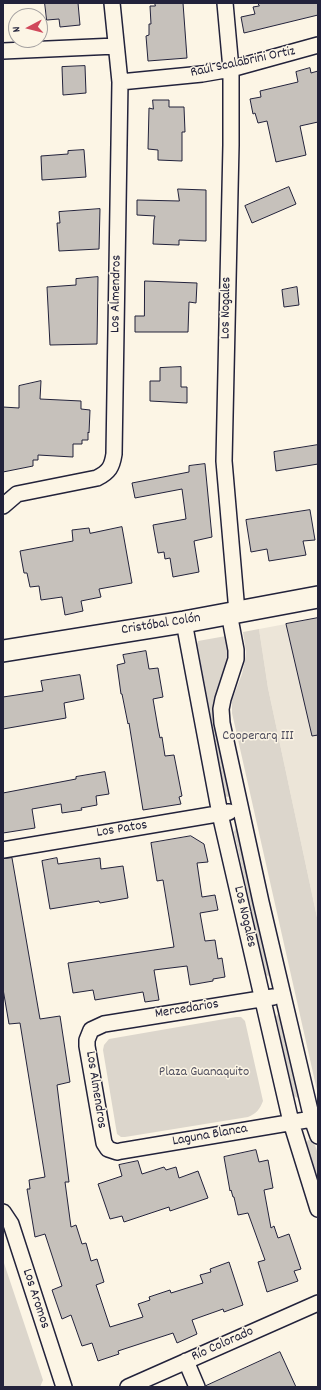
<!DOCTYPE html>
<meta charset="utf-8">
<style>
body{margin:0}
#map{position:relative;width:321px;height:1390px;overflow:hidden;background:#fcf5e5;font-family:Dekko,sans-serif}
canvas{display:block}
.frame{position:absolute;inset:0;border:4px solid #22223b;pointer-events:none}
.north{position:absolute;left:8px;top:8px;width:40px;height:40px;box-sizing:border-box;background:#fcf5e5;border:1px solid #a5a1a1;border-radius:50%;rotate:263deg;font-size:11px;font-weight:700;line-height:16px;text-align:center;color:#22223b}
.north::after{content:'';display:block;margin:auto;width:14px;height:18px;background:#d1495b;clip-path:polygon(50% 0,100% 100%,50% 72%,0 100%)}
</style>
<div id="map">
<canvas width="321" height="1390"></canvas>
<div class="frame"></div>
<div class="north">N</div>
</div>
<script>
const ctx = document.querySelector('canvas').getContext('2d');
ctx.lineJoin = 'round';
function fillPath(path, color) { ctx.fillStyle = color; ctx.fill(path, 'evenodd'); }
function stroke(path, color, width, dash) { ctx.strokeStyle = color; ctx.lineWidth = width; ctx.lineCap = dash ? 'butt' : 'round'; ctx.setLineDash(dash || []); ctx.stroke(path); }
function label(font, color, halo, rows, align = 'center') {
  ctx.font = font + ' Dekko,sans-serif'; ctx.lineWidth = 3; ctx.setLineDash([]); ctx.textBaseline = 'middle'; ctx.strokeStyle = halo; ctx.fillStyle = color; for (const [text, x, y, turn = 0] of rows) {
    ctx.save(); ctx.translate(x, y); ctx.rotate((+turn || 0) * Math.PI / 180); ctx.textAlign = isNaN(turn) ? turn : align; if (halo) ctx.strokeText(text, 0, 0); ctx.fillText(text, 0, 0); ctx.restore();
  }
}
fillPath(new Path2D(`
 M318,618V922L268,688L259,629Z`), '#ece5d8');
fillPath(new Path2D(`
 M259,629L268,688L318,922V1095L232,713V700L242,674L245,660L246,652L243,632Z
 M226,636L232,649L225,680L230,796L227,797L225,796L197,644L198,641Z
 M237,828L271,977L266,975L234,832L235,829Z
 M278,1014H280L301,1096L298,1098L294,1096L276,1017Z
 M236,1017H241L245,1021L263,1101C260,1109 256,1114 248,1117L125,1137H121L117,1134L103,1050L104,1045L109,1039Z
 M308,1140H311C321,1149 318,1170 318,1182L306,1144Z
 M3,1260L43,1380L40,1387H3Z`), '#dcd6cc');
const building = new Path2D(`
 M45,3H78L80,25L60,27L59,19L47,20Z
 M155,3H183L187,58L148,61L146,36L149,35V24H151L150,6H155Z
 M258,3H318V15L244,33L241,17L255,14L253,7L259,6Z
 M85,66L86,93L63,95L62,67Z
 M310,68L311,73L318,71V122L300,126L306,155L276,162L267,121L258,123L255,113L253,114L250,99L261,97L260,91L298,82L296,72Z
 M153,100H169V107H184L185,132H182V161L158,160V150L148,149L149,108L153,109Z
 M84,150L86,177L42,180L41,156L68,154V151Z
 M289,187L296,204L252,223L245,206Z
 M178,189L206,190V241L179,240V245L153,244L154,220L155,216L137,215V200L179,201Z
 M100,209L99,249L59,251L57,223H60L59,212Z
 M98,277L97,344L50,345L47,287L76,285V279Z
 M145,281L197,283L196,303L189,302L188,332H135V316H144Z
 M297,287L299,305L284,307L282,290Z
 M181,367V387H187V403L150,401V381H160V368Z
 M41,381L40,399L81,401V409L90,410L89,433L88,432V440H82V444H73V457L38,455V460H33V466L3,472V407L19,408V386Z
 M318,445V464L276,471L274,452Z
 M205,464L212,537L194,541L199,572L173,577L170,558L165,559L164,552L158,553L153,525L186,519L182,489L135,498L132,483L189,472V466Z
 M310,510L315,540L303,541L306,555L269,561L267,549L251,552L246,520Z
 M122,527L132,583L99,589L101,597L81,601L83,611L65,615L62,597L41,600L39,586L30,587L27,573H24L20,551L73,541L72,530L89,528L90,533Z
 M318,618V735L312,736L286,624Z
 M146,651L149,669L158,668L163,697L153,699L158,728L160,738L162,737L165,756L174,755L182,796L179,797L181,804L143,810L129,723L128,724L122,694H121L117,665L125,663L123,655Z
 M80,675L84,699L64,703L66,718L3,729V697L43,691L41,681Z
 M105,772L109,794L96,796L97,805L81,808L82,810L62,813L61,804L32,809L35,828L3,833V793L76,779V777Z
 M191,836L204,844L208,862L197,863L202,897L215,895L218,910L200,913L205,941L215,940L218,959L222,958L225,977L213,979V981L190,985L187,966L154,970L159,1000L145,1002L143,992L95,1000L93,990L73,993L68,963L174,947L163,880L157,881L151,843Z
 M12,858L40,1019L60,1016L70,1082L57,1085L69,1182H65L71,1227L76,1225L82,1244L86,1243L91,1261L97,1259L104,1282L96,1285L110,1327L143,1317L138,1304L150,1300L149,1297L170,1290L171,1293L203,1283L200,1275L211,1272L210,1269L229,1262L243,1305L224,1312L223,1309L192,1320L197,1334L177,1343L173,1333L118,1351L119,1354L98,1361L92,1343L82,1346L71,1315L62,1319L52,1290L62,1286L45,1234L35,1237L27,1189H30L29,1180L45,1177L20,1023L9,1024L3,989V859Z
 M57,858L58,864L100,858L101,869L123,866L128,898L100,903L99,901L50,909L42,861Z
 M256,1150L259,1162L268,1160L273,1188L264,1190L271,1228L274,1226L278,1238L289,1234L301,1269L294,1271L298,1281L267,1292L258,1262L265,1260L248,1213L238,1215L234,1197H233L231,1190L230,1191L224,1157Z
 M138,1161L142,1174L164,1167L166,1170L176,1167L179,1178L198,1171L208,1198L170,1211L169,1207L124,1222L122,1216L110,1219L98,1184L122,1176L119,1165Z
 M280,1352L296,1387H206V1386Z`);
fillPath(building, '#c6c1bb');
stroke(building, '#22223b', 1);
const street = new Path2D(`
 M225,3L231,69V145L224,461L237,612
 M3,51L116,46
 M120,82L202,74L231,69L318,45
 M3,506L17,494L97,478C109,472 112,467 114,454L120,82L112,3
 M229,613L236,650V659L223,699L221,709L222,723L261,902L312,1119L318,1136
 M184,622L220,814L291,1122L318,1209
 M3,850L229,812
 M273,997L104,1024L91,1030L87,1040V1046L104,1143L108,1149L117,1152L121,1151L312,1119
 M3,1212L11,1224L64,1387
 M186,1361L197,1387
 M128,1387L318,1303`);
const secondary = new Path2D(`
 M3,651L184,622L318,597`);
stroke(street, '#22223b', 18);
stroke(secondary, '#22223b', 24);
stroke(street, '#fcf5e5', 15);
stroke(secondary, '#fcf5e5', 21);
label('14px', '#22223b', '#fcf5e5', [
 ["Raúl Scalabrini Ortiz",243,63,-12],
 ["Los Almendros",117,294,-89],
 ["Los Nogales",227,308,-89],
 ["Cristóbal Colón",161,625,-9],
 ["Los Patos",122,830,-9],
 ["Los Nogales",244,917,77],
 ["Mercedarios",187,1010,-9],
 ["Los Almendros",95,1090,81],
 ["Laguna Blanca",210,1136,-10],
 ["Los Aromos",35,1299,72],
 ["Río Colorado",223,1345,-24]
]);
label('14px', '#504f5f', '#fcf5e5', [
 ["Cooperarq III",258,737],
 ["Plaza Guanaquito",204,1073]
]);
</script>
